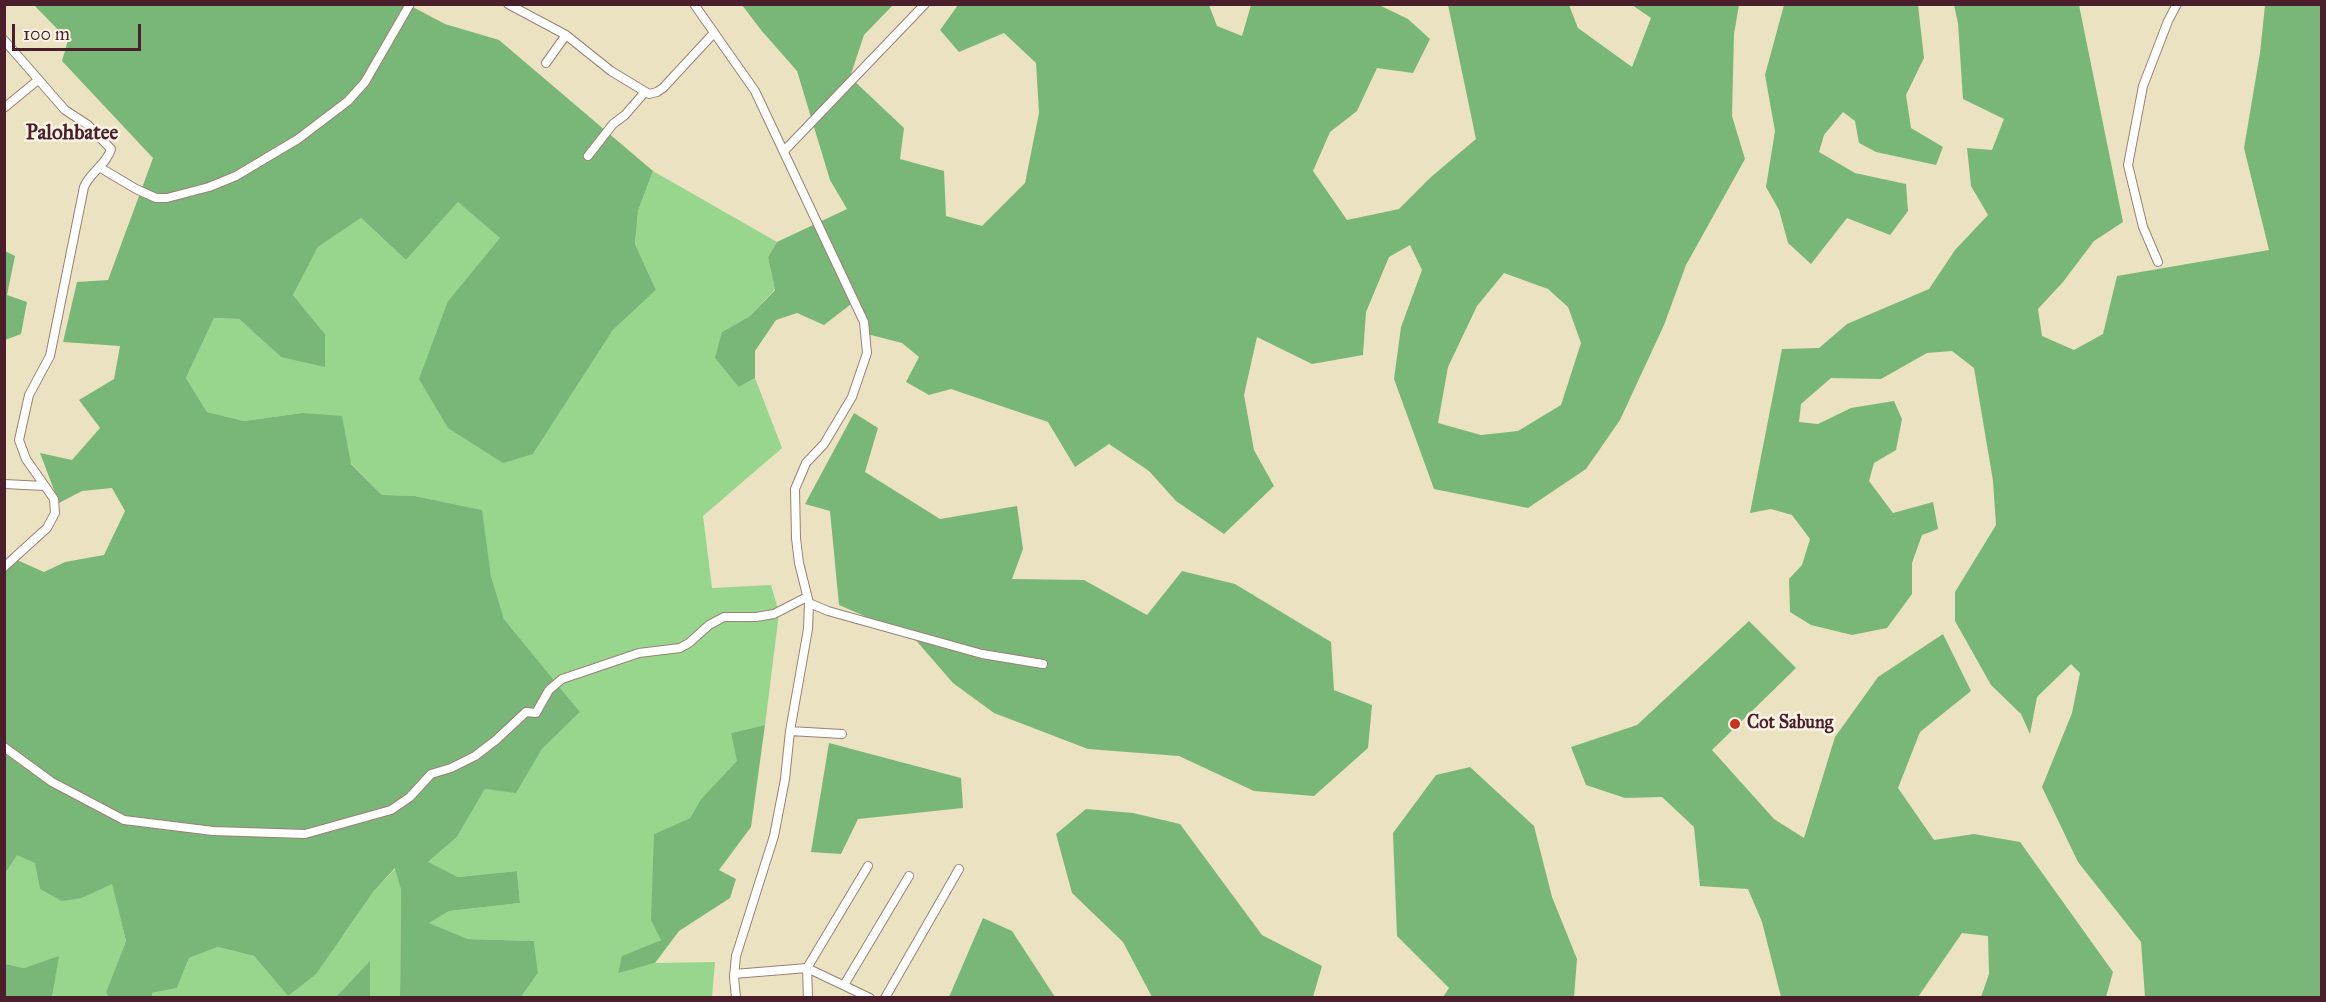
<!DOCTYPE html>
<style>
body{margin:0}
#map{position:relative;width:2326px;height:1002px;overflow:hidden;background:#ebe2c1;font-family:"IM FELL Great Primer",serif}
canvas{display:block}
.frame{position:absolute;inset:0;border:6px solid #4a1f2b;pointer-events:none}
.scale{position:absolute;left:12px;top:24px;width:129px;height:27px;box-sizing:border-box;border:3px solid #4a1f2b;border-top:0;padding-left:8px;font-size:18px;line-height:21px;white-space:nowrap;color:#4a1f2b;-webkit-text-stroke:4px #fcf5e5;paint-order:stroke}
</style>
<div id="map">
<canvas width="2326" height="1002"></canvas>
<div class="frame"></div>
<div class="scale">100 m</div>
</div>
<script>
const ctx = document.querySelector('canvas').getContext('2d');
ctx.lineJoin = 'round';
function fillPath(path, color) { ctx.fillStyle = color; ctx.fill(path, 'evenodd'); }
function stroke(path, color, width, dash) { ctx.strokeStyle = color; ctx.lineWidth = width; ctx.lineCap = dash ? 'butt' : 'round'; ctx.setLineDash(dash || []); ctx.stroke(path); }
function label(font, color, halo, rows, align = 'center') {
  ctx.font = font + ' "IM FELL Great Primer",serif'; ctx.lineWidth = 5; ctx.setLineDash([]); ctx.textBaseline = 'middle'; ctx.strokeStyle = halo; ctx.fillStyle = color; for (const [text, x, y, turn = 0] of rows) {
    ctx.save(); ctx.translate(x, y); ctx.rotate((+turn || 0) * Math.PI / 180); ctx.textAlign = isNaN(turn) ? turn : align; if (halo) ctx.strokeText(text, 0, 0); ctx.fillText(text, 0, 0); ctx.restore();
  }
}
fillPath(new Path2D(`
 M653,171L777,242L768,257L775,289L750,316L722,332L739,387L755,378L782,448L703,516L712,588L771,585L779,613L765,725L731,733L738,761L701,799L690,818L654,834V873L661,940L623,956L618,972L655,963L715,962L712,997H521L538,973L534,941L468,939L428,923L449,911L520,903L517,871L458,877L427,863L457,837L485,789L516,792L542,749L580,712L504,619L491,576L481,510L415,496L382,495L302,413L244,421L207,412L186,378L214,318L239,319L281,357L325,334L293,295L318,247L361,218L406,260L458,202L501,238L448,301L533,454L613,330L656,290L635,244L638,211Z
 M17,854L36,863L40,889L82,898L112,883L126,941L106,992L108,997H52L58,957L24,968L5,964L4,873Z
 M396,868L401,890L400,997H370V962L336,997L152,998V993L177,988L189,958L218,947L254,956L288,996L345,933L374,891Z`), '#97d68c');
fillPath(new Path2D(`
 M34,5H409L445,24L499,40L653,171L638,211L635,244L656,290L613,330L533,454L503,463L448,428L419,379L448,301L500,238L458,202L406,260L361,218L318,247L293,295L325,334V367L281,357L239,319L214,318L186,378L207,412L244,421L302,413L342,416L351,464L382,495L415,496L482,510L491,576L504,619L580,712L542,749L516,793L485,789L457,837L428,862L458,877L517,871L520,903L449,911L429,923L468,939L534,941L538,973L521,997H400L401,890L395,868L374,891L316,974L288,996L254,956L218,947L189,958L177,988L152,993V997H108L106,992L126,941L112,884L82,898L62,901L40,889L35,863L17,855L5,873V571L17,560L44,572L65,562L104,555L125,511L112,488L82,491L59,503L40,453L72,460L100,428L79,400L114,379L120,346L63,342L77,282L108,280L153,158L62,61L68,40Z
 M742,5H893L864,35L850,77L904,128L900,159L944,171L946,216L982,226L1025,183L1039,113L1036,63L1004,33L959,52L940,30L958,5H1209L1217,26L1242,36L1251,5H1379L1408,19L1430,39L1413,73L1377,68L1357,111L1330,132L1313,171L1347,220L1399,209L1431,177L1476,139L1448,5H1569L1578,28L1632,67L1651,18L1632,5H1739L1734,34L1732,116L1745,159L1686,265L1664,325L1620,420L1586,469L1528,508L1434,489L1394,379L1401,327L1422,270L1410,245L1389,257L1366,312L1363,355L1312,364L1257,337L1244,395L1254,450L1274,486L1224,534L1176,501L1149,471L1109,444L1075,467L1048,422L951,389L929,395L906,382L919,357L902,343L867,334L855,301L824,325L797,313L776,320L755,351V378L739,387L715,358L722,332L750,316L775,290L768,257L777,242L847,209L830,180L797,71L761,30ZM1504,273L1548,289L1568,307L1581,343L1561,405L1518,431L1481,435L1438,423L1448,367L1477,306Z
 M1784,5H1918L1924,58L1906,95L1911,128L1943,147L1936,165L1876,152L1859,143L1855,121L1843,112L1824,135L1819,152L1855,173L1906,184L1908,211L1890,235L1847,218L1811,264L1788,243L1779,210L1766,187L1775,131L1765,75Z
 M1954,5H2079L2123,222L2094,241L2063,282L2038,309L2042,336L2074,350L2103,334L2117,276L2269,250L2244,148L2260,53L2265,5H2321V997H2145L2141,942L2078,862L2042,787L2072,713L2080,673L2071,664L2037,697L2030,734L2021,714L1991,685L1955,621V592L1996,525L1993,481L1974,368L1952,351L1927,353L1881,379L1831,378L1801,404L1799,422L1818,424L1851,408L1894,401L1902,419L1896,450L1874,463L1869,481L1893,513L1933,502L1938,529L1922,535L1912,563V594L1887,628L1852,635L1811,625L1790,612L1789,579L1802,565L1810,539L1792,515L1771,509L1750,513L1782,349L1819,348L1847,324L1929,289L1955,250L1988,215L1971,186L1967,148L1992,150L2004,119L1963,99L1958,23Z
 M5,251L15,256L7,295L27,302L21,334L5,340Z
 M854,413L878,428L865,472L940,519L1017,506L1023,549L1012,579L1084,580L1147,615L1182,571L1235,584L1331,642L1334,690L1372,705L1368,748L1314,796L1254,791L1179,756L1088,749L994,713L953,683L913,637L839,605L830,511L805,504Z
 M1749,621L1796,668L1712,750L1774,819L1804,838L1835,737L1878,677L1943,634L1971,691L1920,732L1898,788L1934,840L1974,834L2020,842L2113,972L2106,997H1981L1989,974L1988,936L1962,933L1918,997H1781L1762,922L1748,889L1700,886L1694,827L1662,797L1625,798L1586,785L1571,747L1637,725Z
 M765,725L751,827L719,870L736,879L730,898L679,931L655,963L618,973L622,956L661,940L651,920L654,834L690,818L701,799L737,761L731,733Z
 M829,743L961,778L963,808L858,819L841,854L811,852Z
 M1470,767L1534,826L1552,897L1577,959L1574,997H1443L1449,988L1397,936L1393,833L1436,775Z
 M1086,809L1133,813L1180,824L1262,935L1322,966L1313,997H1152L1123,942L1072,893L1056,834Z
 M983,918L1012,931L1055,997H949Z
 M59,956L52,997H5V964L24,968Z
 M370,961V997H336Z`), '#79b778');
const minor = new Path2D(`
 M508,4L566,35L611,71L649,94L657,92L663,88L713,34
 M694,4L755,91L864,322L867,353L852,397L824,444L806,463L795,489L796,538L799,563L809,603L808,629L790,731L785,779L774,836L736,956L734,977L736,998
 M4,40L65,110L88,125L111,149C107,164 90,172 84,187L50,356L29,395L19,440L26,459L54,499L55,513L47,528L4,567
 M546,63L566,35
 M4,108L38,80
 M784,151L925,4
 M588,156L613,124L625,115L644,93
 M99,167L136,189L156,198H167L209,187L236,176L298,139L348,101L365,82L410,4
 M2158,262L2143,227L2128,165L2143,86L2168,21L2177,4
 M4,484L44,486
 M809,603L828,611L982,654L1043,664
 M790,731L842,734
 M4,747L52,782L124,820L213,831L305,834L391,810L410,797L431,774L451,768L475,756L496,740L526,712L536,713L549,690L562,679L639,653L680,648L689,643L709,625L724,617H756L774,614L807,597
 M734,974L807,968L868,866
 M844,985L909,876
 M808,998L807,968L870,998
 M885,998L959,869`);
stroke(minor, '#9a8076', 10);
stroke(minor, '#fff', 8);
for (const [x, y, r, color] of [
 [1735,724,6,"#c8321e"]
]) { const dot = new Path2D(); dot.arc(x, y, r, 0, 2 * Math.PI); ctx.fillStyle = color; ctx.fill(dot); stroke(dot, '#fcf5e5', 2); }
label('bold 18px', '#4a1f2b', '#fcf5e5', [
 ["Cot Sabung",1747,724]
], 'left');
label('bold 21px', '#4a1f2b', '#fcf5e5', [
 ["Palohbatee",72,134]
]);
</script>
